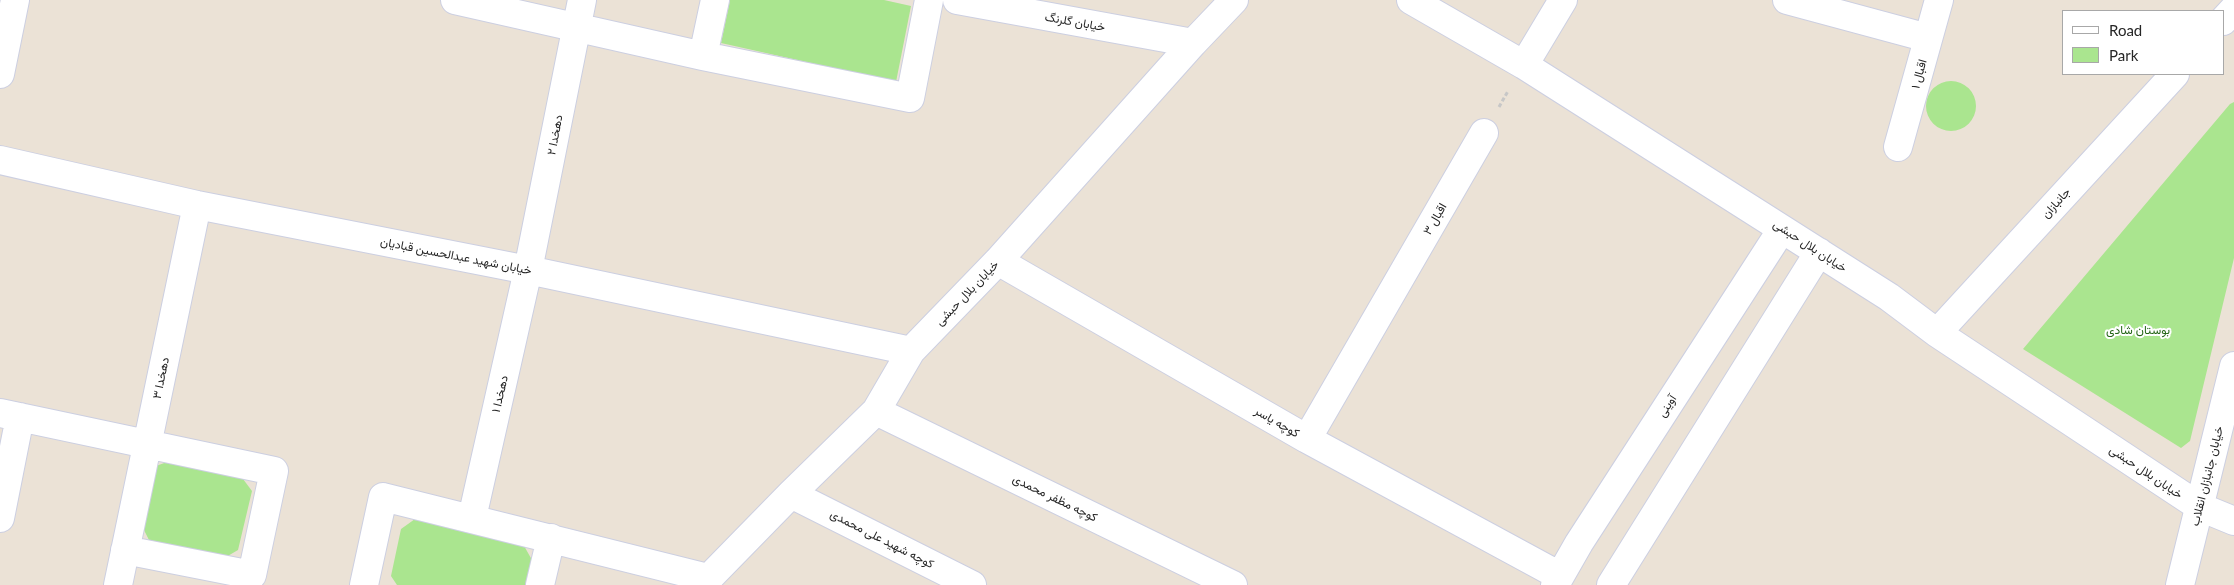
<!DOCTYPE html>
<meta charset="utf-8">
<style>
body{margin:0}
#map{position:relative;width:2234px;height:585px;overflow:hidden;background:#ebe2d6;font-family:Lato,sans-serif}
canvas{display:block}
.legend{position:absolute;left:2062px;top:10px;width:162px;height:65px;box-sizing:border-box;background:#fff;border:1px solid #a8a8a8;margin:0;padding:6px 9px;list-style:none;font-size:15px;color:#262626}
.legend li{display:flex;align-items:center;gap:10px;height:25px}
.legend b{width:25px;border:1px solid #a8a8a8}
</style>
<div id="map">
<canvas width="2234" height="585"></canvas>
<ul class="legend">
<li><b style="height:6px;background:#fff"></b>Road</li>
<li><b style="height:14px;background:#aae58f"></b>Park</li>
</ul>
</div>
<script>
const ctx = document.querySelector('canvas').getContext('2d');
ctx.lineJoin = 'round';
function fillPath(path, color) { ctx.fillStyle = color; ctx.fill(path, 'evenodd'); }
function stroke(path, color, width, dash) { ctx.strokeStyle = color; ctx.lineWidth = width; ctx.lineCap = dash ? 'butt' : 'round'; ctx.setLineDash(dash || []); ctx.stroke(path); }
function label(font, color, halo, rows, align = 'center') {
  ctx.font = font + ' Lato,Vazirmatn,sans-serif'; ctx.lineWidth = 4; ctx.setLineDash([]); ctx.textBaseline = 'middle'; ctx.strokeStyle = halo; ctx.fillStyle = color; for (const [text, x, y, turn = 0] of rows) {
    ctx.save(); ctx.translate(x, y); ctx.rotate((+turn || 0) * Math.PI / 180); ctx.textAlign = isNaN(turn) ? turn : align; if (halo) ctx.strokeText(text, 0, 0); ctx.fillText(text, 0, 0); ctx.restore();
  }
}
fillPath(new Path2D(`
 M730,0H884L911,6L896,82L721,43Z
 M1926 106a25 25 0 1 1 50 0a25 25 0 1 1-50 0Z
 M2234,102V258L2190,441L2181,448L2023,349L2230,104Z
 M170,461L240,475L252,491L238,550L226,557L149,540L142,526L153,467Z
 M415,519L523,544L532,560L526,585H397L391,576L401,529Z`), '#aae58f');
const minor = new Path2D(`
 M455,0L703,56L910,98L929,0
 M957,0L1193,43
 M1411,0L1524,65L1889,297L1937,333L2200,507L2234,521
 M1787,0L1928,38
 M2223,21L2234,9
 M703,56L715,0
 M1524,65L1563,0
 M0,74L15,0
 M1898,147L1939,0
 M0,160L197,205L528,270L911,351
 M998,261L1307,439L1560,576
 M1937,333L2175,74
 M876,411L1233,585
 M0,413L274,471L252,575L125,550
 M1307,439L1484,133
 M791,494L972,585
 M0,518L20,417
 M472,518L528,270L582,0
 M118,585L197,205
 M364,585L383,497L708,578
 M540,585L551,538
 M702,585L791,494L876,411L911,351L998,261L1193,43L1234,0
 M1555,585L1579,543L1782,229
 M1611,585L1819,252
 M2180,585L2234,366`);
stroke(minor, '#cccfe1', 30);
stroke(new Path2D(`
 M1499,107L1508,91`), '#c7c7c7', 3, [4, 2.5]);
stroke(minor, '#fff', 28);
label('12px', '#262626', '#fff', [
 ["خیابان گلرنگ",1075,22,10],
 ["اقبال ۱",1919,74,-75],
 ["دهخدا ۲",555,135,-79],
 ["جانبازان",2056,203,-48],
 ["اقبال ۳",1435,219,-60],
 ["خیابان بلال حبشی",1810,246,33],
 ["خیابان شهید عبدالحسین قبادیان",456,256,11],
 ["خیابان بلال حبشی",967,293,-46],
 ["دهخدا ۳",161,378,-78],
 ["دهخدا ۱",500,394,-77],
 ["آوینی",1667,406,-57],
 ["کوچه یاسر",1277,422,30],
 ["خیابان بلال حبشی",2146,472,34],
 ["خیابان جانبازان انقلاب",2207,476,-76],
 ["کوچه مظفر محمدی",1055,498,26],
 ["کوچه شهید علی محمدی",882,539,27]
]);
label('12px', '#236515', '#fff', [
 ["بوستان شادی",2138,330]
]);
</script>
